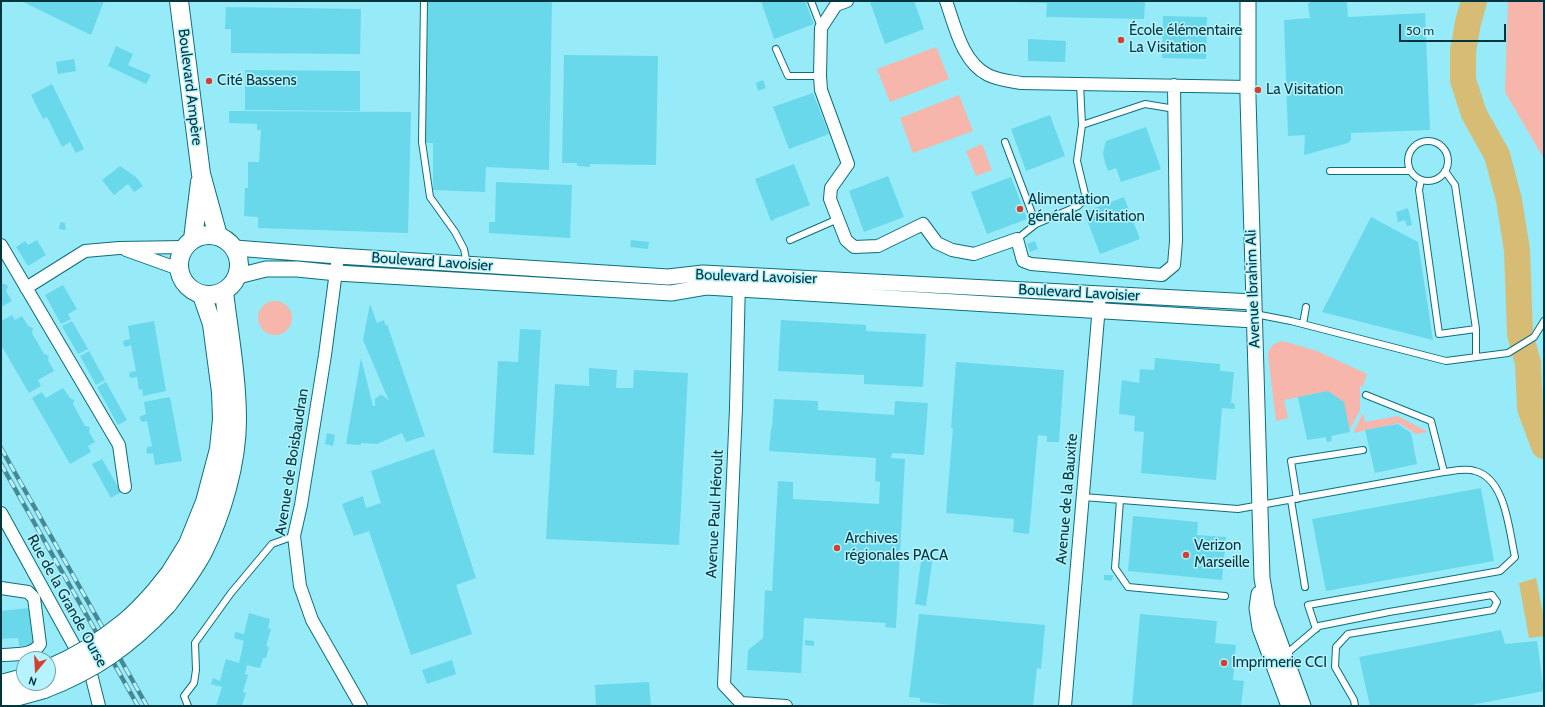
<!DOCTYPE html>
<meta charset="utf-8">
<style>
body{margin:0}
#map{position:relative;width:1545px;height:707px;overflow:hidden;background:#97eaf8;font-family:Cabin,sans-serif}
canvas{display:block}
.frame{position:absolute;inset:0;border:2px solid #01353d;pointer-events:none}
.north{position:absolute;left:16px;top:651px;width:40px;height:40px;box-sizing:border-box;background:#b7f3fe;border:1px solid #6ea7b1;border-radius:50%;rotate:198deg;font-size:11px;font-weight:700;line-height:16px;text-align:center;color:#01353d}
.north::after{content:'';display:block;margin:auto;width:14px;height:18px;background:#cf4232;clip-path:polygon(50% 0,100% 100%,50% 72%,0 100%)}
.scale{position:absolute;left:1399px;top:24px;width:107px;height:18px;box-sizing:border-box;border:2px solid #01353d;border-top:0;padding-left:5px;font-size:12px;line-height:14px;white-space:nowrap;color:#01353d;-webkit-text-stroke:3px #b7f3fe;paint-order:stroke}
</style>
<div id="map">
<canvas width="1545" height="707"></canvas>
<div class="frame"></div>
<div class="north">N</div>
<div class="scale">50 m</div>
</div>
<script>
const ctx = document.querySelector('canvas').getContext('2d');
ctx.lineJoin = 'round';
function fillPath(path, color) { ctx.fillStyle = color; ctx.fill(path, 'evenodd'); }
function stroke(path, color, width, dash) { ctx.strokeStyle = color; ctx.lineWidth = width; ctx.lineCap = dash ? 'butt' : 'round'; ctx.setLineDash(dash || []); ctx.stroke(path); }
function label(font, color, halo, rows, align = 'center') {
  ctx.font = font + ' Cabin,sans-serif'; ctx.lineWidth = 3; ctx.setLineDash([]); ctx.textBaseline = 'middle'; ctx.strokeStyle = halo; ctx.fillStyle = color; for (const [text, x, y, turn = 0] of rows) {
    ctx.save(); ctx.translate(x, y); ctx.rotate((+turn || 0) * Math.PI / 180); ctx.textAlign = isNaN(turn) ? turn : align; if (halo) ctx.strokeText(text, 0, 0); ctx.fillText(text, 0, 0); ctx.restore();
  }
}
fillPath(new Path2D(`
 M1508,1H1544V159L1505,92Z
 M936,47L949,79L890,102L877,69Z
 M959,95L973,131L913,153L900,118Z
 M982,144L992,170L976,176L966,151Z
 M258 318a17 17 0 1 1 34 0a17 17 0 1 1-34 0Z
 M1283,341L1317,351L1367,374L1363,386H1360V410L1349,431L1328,391L1284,400L1288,418L1276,421L1268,355C1269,346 1274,343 1283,341Z
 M1363,413L1365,422L1398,416L1428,432L1416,434L1399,423L1353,433Z`), '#f6b6ab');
fillPath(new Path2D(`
 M1536,578L1544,619V636L1529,638L1519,583Z`), '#d6bc75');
stroke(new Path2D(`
 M1474,1L1468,23L1463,51V80L1474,114L1497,155L1509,200L1517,250L1520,334L1528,363L1530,408L1544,446`), '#d6bc75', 26);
fillPath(new Path2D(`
 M21,1H104L91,35Z
 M426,1H552L549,170L486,167L485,192L433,190V143H425Z
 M761,1H805L814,24L774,39Z
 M873,1H914L924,29L885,44L870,2Z
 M1016,1H1145L1144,19L1046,17L1047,3L1016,2Z
 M1311,1H1347L1348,17L1425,13L1430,130L1351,133V140L1348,143L1304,155L1305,135L1288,136L1284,20L1310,18L1308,4Z
 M226,7L361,9L360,54L231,53V29H225Z
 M1163,16L1207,17L1206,59L1162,58Z
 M1028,39L1066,41L1065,62L1028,61Z
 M116,46L133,54L128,65L151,75L146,84L108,66Z
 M564,55L658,56L656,165L590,164V167L577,166V163H562Z
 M74,59L76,71L58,74L56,62Z
 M245,70L360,71V111L245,110Z
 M763,80L766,88L758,91L756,83Z
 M52,84L84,149L76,153L70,142L62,147L47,117L43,119L31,95Z
 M813,93L829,134L789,149L773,107Z
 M229,111L411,112L408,233L258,228V217L244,216L245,188H248V162H259L261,130H257V124L229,123Z
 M1050,115L1065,156L1026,171L1011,129Z
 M1146,127L1161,169L1121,182L1116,168L1108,171L1105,163L1103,153L1106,141Z
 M794,164L810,205L774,219V220L771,221L755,179Z
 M120,166L136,177L143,186L134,192L128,184L114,195L102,180Z
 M888,176L904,217L864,232L849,191Z
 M1011,177L1027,219L987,234L971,192Z
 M496,182L572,185L570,238L489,233V222H495Z
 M1124,197L1140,239L1100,254L1084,212Z
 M1408,208L1412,225L1407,226L1405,220L1398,222L1396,212Z
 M1371,217L1418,242L1433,340L1322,312Z
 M60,222L65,223L66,230L59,229Z
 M37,240L46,255L28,266L16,247L25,241L28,245Z
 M631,240L649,242L648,249L630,247Z
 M1035,241L1038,249L1030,252L1027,244Z
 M1,283L7,285L8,287L6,291L12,301L1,307Z
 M63,285L77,309L68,314L71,319L61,324L45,295Z
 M370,304L377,323L384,320L385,325L387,324L425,436L406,442L402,433L377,444L361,443V445L346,444L361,358L373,406H375V399L380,395L384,396L389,401L363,340Z
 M12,315L15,320L22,316L28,326L33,328L32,333L44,354L49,356L48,360L54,371L38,380L41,386L29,393L1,345V321Z
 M781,320L866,325V331L926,334L923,387L864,384V375L778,371Z
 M72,321L88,349L78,354L62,326Z
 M154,321L166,391L143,396L142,389L139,390L137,377L131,378L129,376L130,372L136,371L131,345L126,347L123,344V342L125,340L130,339L128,326Z
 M520,329L541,330L534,455L493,453L498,361L518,362Z
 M89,351L105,380L96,385L80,356Z
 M1155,358L1220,364V371L1234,372L1231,403H1234L1235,409L1222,408L1216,480L1141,473L1144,432L1134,431L1135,416L1119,414L1120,399L1122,380L1139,383L1140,369L1154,370Z
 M956,362L1064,370L1059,442H1047V436L1038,435L1029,534L1013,532L1014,519L946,513L953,428H951Z
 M589,368L617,370L616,388H633L634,370L688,373L679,545L546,539L555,384L589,386Z
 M106,382L127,420L118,425L97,387Z
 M63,388L70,398L74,400L73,404L85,426L90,427L89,432L95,442L88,446L91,452L70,464L32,398L42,392L46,398Z
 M1328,391L1344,402L1350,432L1331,436L1332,441L1327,442L1326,437L1307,440L1298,397Z
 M170,397L182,461L155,465L153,453L148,454L146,452L147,447L152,446L147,421L142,422L139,418L141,416L146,414L144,402Z
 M774,399L818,401V410L894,415L895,401L928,403L924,455L892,453L891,458L905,459L896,628L885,627L886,623L804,618L801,673L747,670L748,650L763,638L765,590L772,591L778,481L793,482V499L879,504L880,482L875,481L876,458L769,451L771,429L772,428Z
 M1398,424L1411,433L1417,464L1375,473L1365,430Z
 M327,433L335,435L333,446L325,444Z
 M434,449L476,578L456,585L472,634L411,655L369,531L354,536L342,504L363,496L366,508L381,503L371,471Z
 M102,459L121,492L111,498L92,464Z
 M1481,488L1494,561L1326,591L1312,519Z
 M1133,516L1198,522L1197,535L1226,537L1222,580L1128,571Z
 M922,554L933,555L926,606L915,604Z
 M1104,575H1113L1112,581L1104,580Z
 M29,608L32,637L34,636L35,644L19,646L18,638L1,639V611Z
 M249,613L270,619L268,628L271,629L266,646L269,647L266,658H263L260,668L247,665L245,674L248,675L243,692L246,693L242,705L216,706L222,687L211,684L213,678L220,681L226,659L239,663L244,641L234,638L235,632L244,634Z
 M919,614L1045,625L1041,669L1037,668L1033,706H962L920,702V698L909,697Z
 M1140,614L1217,621L1215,643L1236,645L1233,680L1244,681L1241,706H1132Z
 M1501,630L1505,644L1537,641L1544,691L1466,706H1370L1359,657Z
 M805,640L814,641V646L805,645Z
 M452,660L456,674L427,684L422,670Z
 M649,682L651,706H596L595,685Z`), '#6ad8eb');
const service = new Path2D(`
 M424,1L422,142L430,197L455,232L464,249L467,264
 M811,1L821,27
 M776,49L788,76H820
 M1080,84L1082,125
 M1408 161a20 20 0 1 1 40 0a20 20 0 1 1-40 0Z
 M1005,142L1036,224
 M1330,171H1410
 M1421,180L1419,190L1439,334L1476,329L1455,185L1445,171
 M1017,239L1036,224L1078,206L1086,198L1077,161L1082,125L1145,104L1175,109
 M790,240L838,219
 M1255,314L1291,321L1446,361L1508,353L1534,337L1544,321
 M1303,324L1306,307
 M1476,329V357
 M1083,497L1238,509L1444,472L1431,421L1366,395
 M1297,499L1291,461L1363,450
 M1120,500L1115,568L1128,587L1225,596
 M1291,500L1305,587
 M1316,629L1308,605L1500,571L1515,557C1509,531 1506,479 1475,471C1466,468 1453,471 1444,472
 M1285,655L1319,626L1389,612L1492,595L1497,602L1493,610L1348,634L1336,647L1335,667L1354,700L1355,706
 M188,706L184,696L194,683L196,670L195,643L231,593L272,544L294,536`);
const minor = new Path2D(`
 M847,1L836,5L821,28L820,76L821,90L848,164L831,188L830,199L846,240L854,247L878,246L923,224L937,243L952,250L974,254L1017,239L1023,261L1031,264L1162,275L1174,265L1176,241L1174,85
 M946,1C955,26 962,62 988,75C998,80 1009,81 1021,83L1248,87
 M1,245L119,445L125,487
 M126,250L179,269
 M338,256L325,355L301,505L294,536L300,586L312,620L361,706
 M739,280L736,408L724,685L741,703L786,706
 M26,288L85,251L119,248L185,247
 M1,513L92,678L99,706
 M1,588L28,592L34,598L40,644C33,656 14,654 1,655
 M1065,706L1100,294`);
const tertiary = new Path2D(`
 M1248,1V98L1262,578L1267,607L1303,706
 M235,248L338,256L668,277L703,273L1253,302
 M238,276L266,269H297L337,273L671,293L706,287L1254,320
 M1259,594L1257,608L1260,628L1289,706`);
const primary = new Path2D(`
 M179,1L201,174L218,236
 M179 265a30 30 0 1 1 60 0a30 30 0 1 1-60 0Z
 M193,239L200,182
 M154,593L170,573L188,544L205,502L219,449L222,419L221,392L212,324L202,295
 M167,605C180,588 193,571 203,552C222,514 237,463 237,420C237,377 229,334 224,292
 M1,684L24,678
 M1,701L44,689`);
stroke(service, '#0d6f7c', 8);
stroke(minor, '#0d6f7c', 14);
stroke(tertiary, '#0d6f7c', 17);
stroke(primary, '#0d6f7c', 20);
stroke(service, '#fff', 6);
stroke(minor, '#fff', 12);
stroke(tertiary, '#fff', 15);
stroke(primary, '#fff', 18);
const rail = new Path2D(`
 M1,448L147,706
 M1,464L138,706`);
stroke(rail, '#468893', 4.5);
stroke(rail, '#b7f3fe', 3, [9]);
const primaryBridge = new Path2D(`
 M48,669C75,658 103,640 125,622C136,613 145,603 154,593
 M44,689C94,670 131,644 167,605`);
stroke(primaryBridge, '#0d6f7c', 20, []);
stroke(primaryBridge, '#fff', 18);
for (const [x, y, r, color] of [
 [1121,40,4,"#cf4232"],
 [209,81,4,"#cf4232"],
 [1258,90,4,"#cf4232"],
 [1020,209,4,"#cf4232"],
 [837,548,4,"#cf4232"],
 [1186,555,4,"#cf4232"],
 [1224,663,4,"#cf4232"]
]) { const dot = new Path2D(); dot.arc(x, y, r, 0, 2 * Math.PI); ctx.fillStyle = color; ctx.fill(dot); stroke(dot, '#b7f3fe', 1.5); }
label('15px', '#01353d', '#b7f3fe', [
 ["École élémentaire",1129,31],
 ["La Visitation",1129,48],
 ["Cité Bassens",217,81],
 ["La Visitation",1266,90],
 ["Alimentation",1028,200],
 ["générale Visitation",1028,217],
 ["Archives",845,539],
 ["régionales PACA",845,556],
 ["Verizon",1194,546],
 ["Marseille",1194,563],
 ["Imprimerie CCI",1232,663]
], 'left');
label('15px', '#01353d', '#b7f3fe', [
 ["Boulevard Ampère",190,87,83],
 ["Boulevard Lavoisier",432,262,4],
 ["Boulevard Lavoisier",756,277,2],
 ["Avenue Ibrahim Ali",1253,289,-92],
 ["Boulevard Lavoisier",1079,293,3],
 ["Avenue de Boisbaudran",292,462,-81],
 ["Avenue de la Bauxite",1067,499,-85],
 ["Avenue Paul Héroult",715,514,-87],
 ["Rue de la Grande Ourse",67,601,61]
]);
</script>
